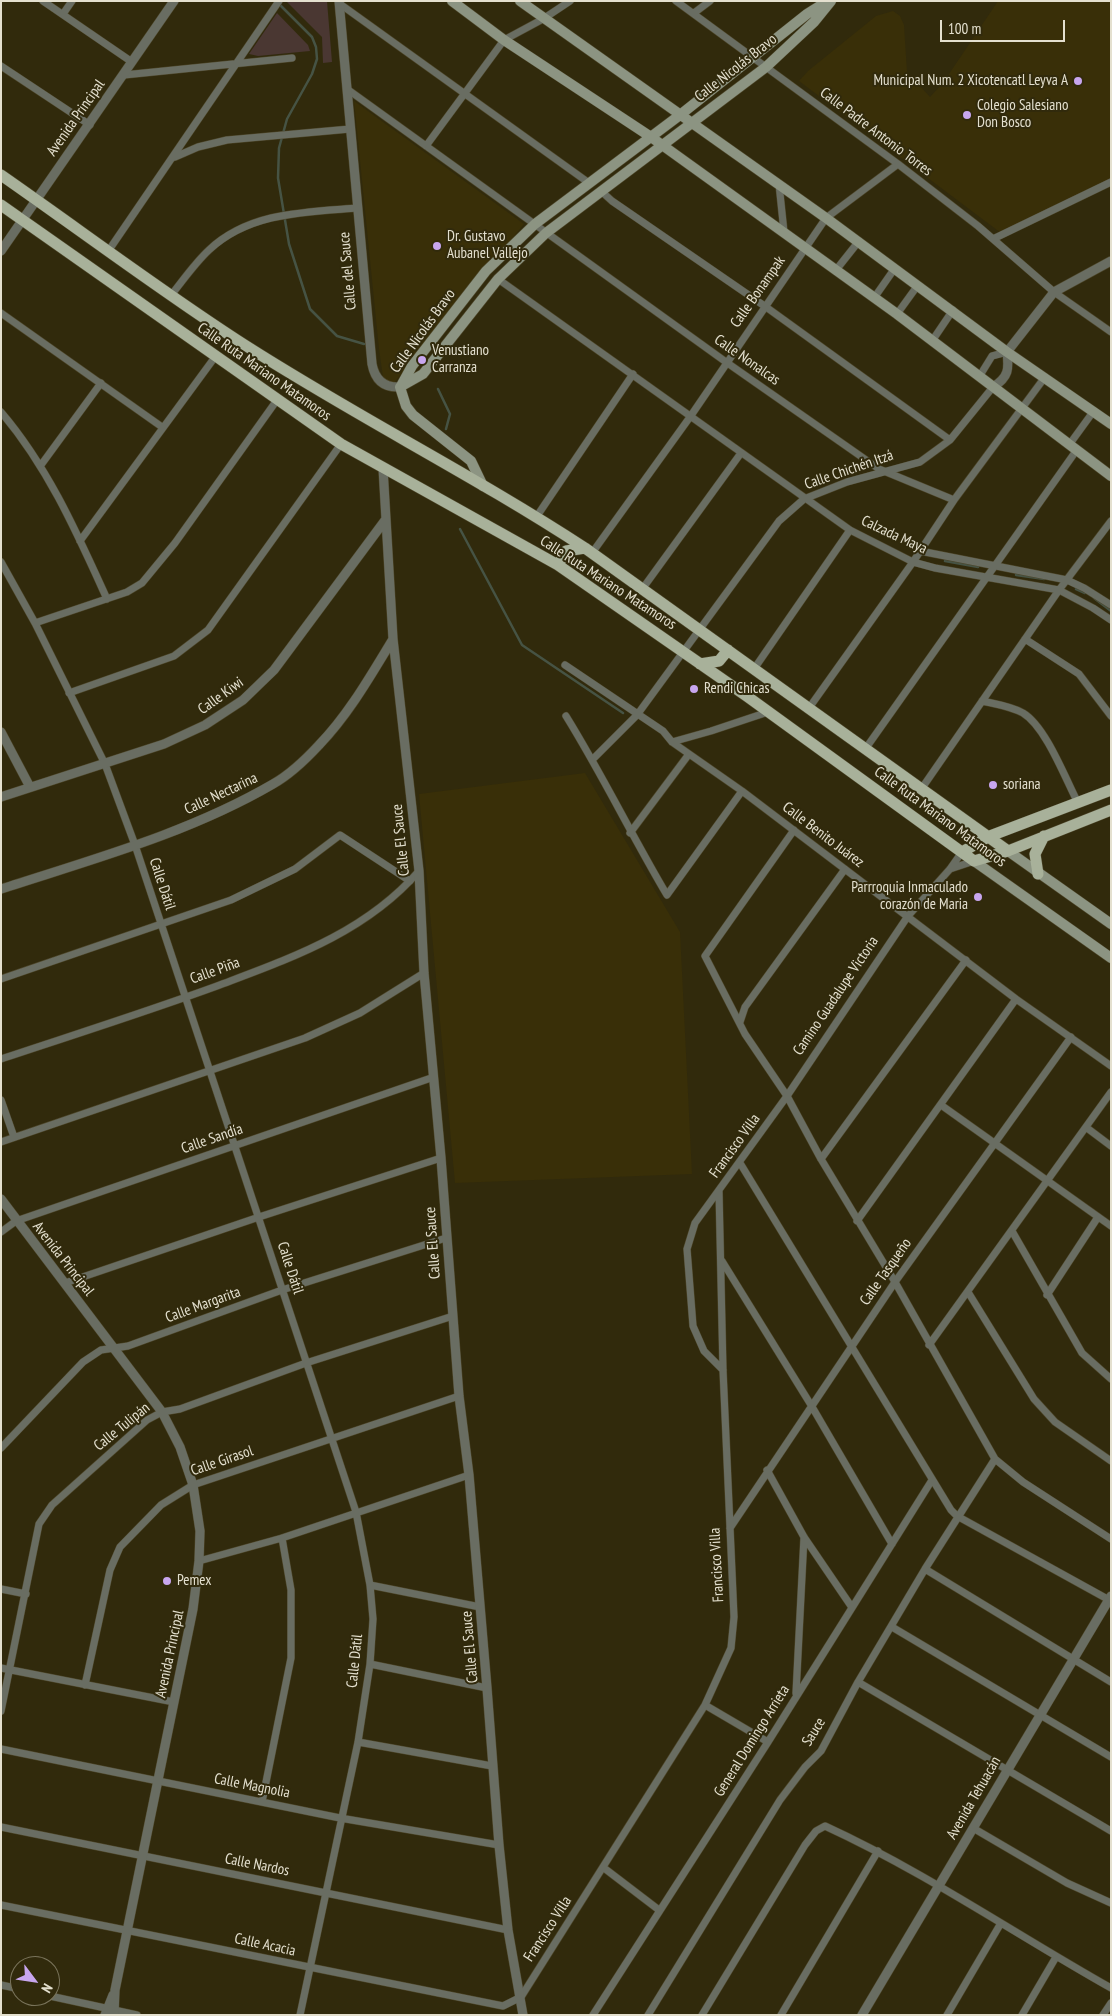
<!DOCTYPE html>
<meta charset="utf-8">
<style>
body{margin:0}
#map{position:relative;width:1112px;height:2016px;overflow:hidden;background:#312a0c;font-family:"PT Sans Narrow",sans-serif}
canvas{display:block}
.frame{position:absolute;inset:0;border:2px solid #e4e0cf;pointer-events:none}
.north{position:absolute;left:10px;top:1956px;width:50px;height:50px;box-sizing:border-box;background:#312a0c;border:1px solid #79735a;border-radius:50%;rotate:121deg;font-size:14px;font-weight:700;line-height:20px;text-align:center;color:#e4e0cf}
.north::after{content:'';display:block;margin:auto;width:18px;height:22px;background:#c8a6ef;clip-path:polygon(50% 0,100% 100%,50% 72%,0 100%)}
.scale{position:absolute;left:940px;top:20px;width:125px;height:22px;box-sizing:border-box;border:2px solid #e4e0cf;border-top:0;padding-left:6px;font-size:15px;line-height:18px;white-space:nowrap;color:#e4e0cf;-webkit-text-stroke:4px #312a0c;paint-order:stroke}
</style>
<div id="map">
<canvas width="1112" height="2016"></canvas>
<div class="frame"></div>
<div class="north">N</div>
<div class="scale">100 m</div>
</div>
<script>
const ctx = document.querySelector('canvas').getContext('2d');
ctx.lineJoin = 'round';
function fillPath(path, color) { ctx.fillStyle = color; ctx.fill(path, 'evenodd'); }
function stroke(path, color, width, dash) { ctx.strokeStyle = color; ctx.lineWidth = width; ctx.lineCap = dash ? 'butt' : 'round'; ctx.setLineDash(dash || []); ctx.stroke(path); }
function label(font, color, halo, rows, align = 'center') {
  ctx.font = font + ' "PT Sans Narrow",sans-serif'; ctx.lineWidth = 4; ctx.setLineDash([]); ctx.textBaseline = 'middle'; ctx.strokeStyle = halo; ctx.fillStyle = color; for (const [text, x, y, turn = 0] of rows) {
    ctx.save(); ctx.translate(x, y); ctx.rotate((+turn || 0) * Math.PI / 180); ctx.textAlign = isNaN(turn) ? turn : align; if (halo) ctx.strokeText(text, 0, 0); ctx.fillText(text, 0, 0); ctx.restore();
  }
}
fillPath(new Path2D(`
 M998,1H1111V180L1001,233L799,81L808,71L876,16L893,11L900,16L904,25L907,72L930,97L943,83Z
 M354,101L524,224L389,389L383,377L379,349Z
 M585,773L680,932L692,1174L455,1183L419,794Z`), '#392f08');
fillPath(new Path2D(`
 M286,1H327L332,62L323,63L322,37Z
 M277,13L308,45L310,51L258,56L249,54Z`), '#4a3732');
stroke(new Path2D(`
 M278,3L312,37L316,47L317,59L312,74L287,119L279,148L278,178L289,244L310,309L337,336L364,344
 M438,389L450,414L446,429
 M460,529L522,645L623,713
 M945,561L978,567
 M1016,575L1044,579
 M1076,589L1085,593
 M1094,598L1111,611`), '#465344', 2.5);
const minor = new Path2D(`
 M43,1L132,62
 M676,1L898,164L978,226L1054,292L1111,332
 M340,4L589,183
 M694,13L710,1
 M63,14L72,1
 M1,66L90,125
 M124,75L292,58
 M347,89L726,362L879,469L954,500
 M426,146L504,40L543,19L570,1
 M175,157L198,147L227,140L350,129
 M779,184L784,232
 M601,191L612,201L766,307L950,440
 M993,239L1111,182
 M109,250L279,1
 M836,270L859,241
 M498,279L850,530L913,562L935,568L1059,590L1093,608L1111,620
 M172,294C184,279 195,263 209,250C249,212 306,212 357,208
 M874,298L895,268
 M1,313L162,427
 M897,314L918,285
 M932,341L953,310
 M979,377L992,356L1007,352
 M1,412C48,467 77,533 107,599
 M1069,445L1093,412
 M41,465L101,383
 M537,516L633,374
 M80,541L215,357
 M920,551L1067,580L1084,588L1111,605
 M592,553L690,417L826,218L898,164
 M1,562L35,623L105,764L135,845L356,1512L370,1585L373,1619L370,1664L358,1742L300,2015
 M643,588L741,453
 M35,623L127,592L142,583L175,543L277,400
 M1025,639L1079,674L1111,716
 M565,665L663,731L672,742L742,791L1016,999L1111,1066
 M754,669L850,530
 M69,693L174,656L208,630L341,444
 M982,701C995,704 1010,706 1023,713C1046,727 1065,778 1078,803
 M809,708L913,562L954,500L1045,377
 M566,716C602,774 632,836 667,895L742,791
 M672,742L711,731L768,712
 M866,748L1076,451
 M593,759L637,715L779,521L804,499L847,482L920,462L950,440L993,387
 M922,788L1059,590L1111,521
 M794,830L705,956L745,1034L787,1096L821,1159L895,1282L995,1459L1023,1482L1111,1539
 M630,833L689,754
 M950,869L974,861
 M1,979L231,900L295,869L340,835L410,881
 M740,1022L745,1007L845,869
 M1,1059C73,1035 146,1012 217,986C291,958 365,933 419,871
 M1,1100L14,1137
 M941,1105L1111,1226
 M1087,1128L1111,1146
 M1,1142L305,1038L360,1013L424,973
 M821,1159L966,960
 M740,1163L951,1510L957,1516L1111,1601
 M857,1221L1016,999
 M1012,1231L1082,1353L1111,1379
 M1,1232L16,1221L434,1077
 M722,1261L811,1405L892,1544
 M65,1283L259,1217L441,1158
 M968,1292L1034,1399L1055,1422L1111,1461
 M1047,1295L1098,1217
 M929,1345L1111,1092
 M723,1370L704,1351L693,1326L687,1249L695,1223L787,1096L908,916L950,869L962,852
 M1,1448L83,1362L101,1350L128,1346L282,1290L446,1238
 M767,1470L804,1537L851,1606
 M730,1528L895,1282L1071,1037
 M199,1561L282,1538L469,1475
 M925,1569L1111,1682
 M370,1585L480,1607
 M1,1589L26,1594
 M892,1627L1111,1757
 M370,1664L487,1688
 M1,1668L174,1702
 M858,1682L1111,1831
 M85,1685L110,1570L120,1547L161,1505L193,1485L459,1396
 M796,1693L804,1537
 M705,1705L768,1742
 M1,1711L39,1524L52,1505L147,1420L162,1412L180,1409L306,1363L453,1316
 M358,1742L492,1766
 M1,1749L340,1818L499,1845
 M262,1802L291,1658V1590L282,1538
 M1,1827L508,1930
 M973,1828L1067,1883L1111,1903
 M604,1868L659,1910
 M1,1905L503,2006L521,1997L705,1705L731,1648L734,1617L723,1370L719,1191
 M1,1985L20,1989
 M50,1996L137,2015
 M593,2015L768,1742L932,1480
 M648,2015L780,1800L805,1767L821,1751L858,1682L925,1569L995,1459
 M702,2015L805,1845L816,1831L825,1826C925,1872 1015,1934 1111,1988
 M781,2015L878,1851
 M947,2015L1001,1923
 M1022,2015L1056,1957
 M1103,2015L1111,2003`);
const tertiary = new Path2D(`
 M339,1L372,364C375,380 384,388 400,387
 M1,251L174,1
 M993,387C1009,377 1009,369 1007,352L1054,292L1111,261
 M383,468L393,639L419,871L424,973L441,1158L459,1396L469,1475L487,1688L499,1845L508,1930L523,2015
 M1,732L30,787
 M1,797L164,744L205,725L243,700L274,670L386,519
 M1,889C93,859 189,833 273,784C289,775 307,758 319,745C349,714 371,675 393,639
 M1,1199L162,1412L180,1447L193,1485L200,1531L199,1561L193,1609L115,1990L114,2015
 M105,2015L113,1995
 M862,2015L1111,1596`);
const secondary = new Path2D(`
 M452,1L504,40L651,137L897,314L1111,476
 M520,1L826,218L1007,352L1111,424
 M401,386L412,366L486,271L535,224L680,115L807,14L826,2
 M400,387L423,374L498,279L546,233L766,67L814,22L831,1
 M400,387L406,406L413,415L471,461L483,486
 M1008,851L1111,924
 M974,861L1111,958`);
const primary = new Path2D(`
 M1,175C80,230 157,288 237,340C351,414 472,474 585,548L1008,851
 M1,205L341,444L558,565L748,697L974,861L1008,851L1111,810
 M558,565L566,551L585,548
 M700,664L719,661L728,650
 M962,852L990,836L1111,790
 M1038,874L1035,854L1044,836`);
stroke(minor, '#4e472b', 8);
stroke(tertiary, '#4e472b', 10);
stroke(secondary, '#4e472b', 11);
stroke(primary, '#4e472b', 12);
stroke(minor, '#696d62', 7);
stroke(tertiary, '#696d62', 9);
stroke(secondary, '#8c9482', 10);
stroke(primary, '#a8b19a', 11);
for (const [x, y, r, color] of [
 [1078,81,5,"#c8a6ef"],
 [967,115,5,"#c8a6ef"],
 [437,246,5,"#c8a6ef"],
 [422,360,5,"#c8a6ef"],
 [694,689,5,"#c8a6ef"],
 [993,785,5,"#c8a6ef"],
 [978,897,5,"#c8a6ef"],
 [167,1581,5,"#c8a6ef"]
]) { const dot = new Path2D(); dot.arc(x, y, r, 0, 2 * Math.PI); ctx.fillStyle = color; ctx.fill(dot); stroke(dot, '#312a0c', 2); }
label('15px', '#e4e0cf', '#312a0c', [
 ["Calle Nicolás Bravo",736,68,-38],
 ["Avenida Principal",76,118,-55],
 ["Calle Padre Antonio Torres",876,132,37],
 ["Calle del Sauce",348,271,-95],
 ["Calle Bonampak",758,292,-55],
 ["Calle Nicolás Bravo",423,331,-54],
 ["Calle Nonalcas",747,360,35],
 ["Calle Ruta Mariano Matamoros",264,372,35],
 ["Calle Chichén Itzá",849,470,-19],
 ["Calzada Maya",894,535,25],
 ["Calle Ruta Mariano Matamoros",608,583,33],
 ["Calle Kiwi",221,696,-36],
 ["Calle Nectarina",221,794,-25],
 ["Calle Ruta Mariano Matamoros",940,817,36],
 ["Calle Benito Juárez",823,835,37],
 ["Calle El Sauce",401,840,-96],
 ["Calle Dátil",162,884,72],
 ["Calle Piña",215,971,-20],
 ["Camino Guadalupe Victoria",836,996,-56],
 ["Calle Sandía",212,1139,-19],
 ["Francisco Villa",735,1146,-54],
 ["Calle El Sauce",433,1243,-94],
 ["Avenida Principal",63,1259,52],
 ["Calle Dátil",290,1268,72],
 ["Calle Tasqueño",886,1272,-55],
 ["Calle Margarita",203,1305,-20],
 ["Calle Tulipán",122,1427,-39],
 ["Calle Girasol",222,1461,-19],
 ["Francisco Villa",717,1565,-93],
 ["Calle El Sauce",470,1647,-95],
 ["Avenida Principal",170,1654,-78],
 ["Calle Dátil",355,1661,-84],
 ["Sauce",814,1732,-58],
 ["General Domingo Arrieta",752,1741,-58],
 ["Calle Magnolia",252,1786,11],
 ["Avenida Tehuacán",974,1798,-60],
 ["Calle Nardos",257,1865,11],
 ["Francisco Villa",548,1929,-57],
 ["Calle Acacia",265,1945,12]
]);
label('15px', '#e4e0cf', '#312a0c', [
 ["Municipal Num. 2 Xicotencatl Leyva A",1068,81,"right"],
 ["Colegio Salesiano",977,106],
 ["Don Bosco",977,123],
 ["Dr. Gustavo",447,237],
 ["Aubanel Vallejo",447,254],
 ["Venustiano",432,351],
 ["Carranza",432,368],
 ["Rendi Chicas",704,689],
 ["soriana",1003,785],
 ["Parrroquia Inmaculado",968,888,"right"],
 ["corazón de Maria",968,905,"right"],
 ["Pemex",177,1581]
], 'left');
</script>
